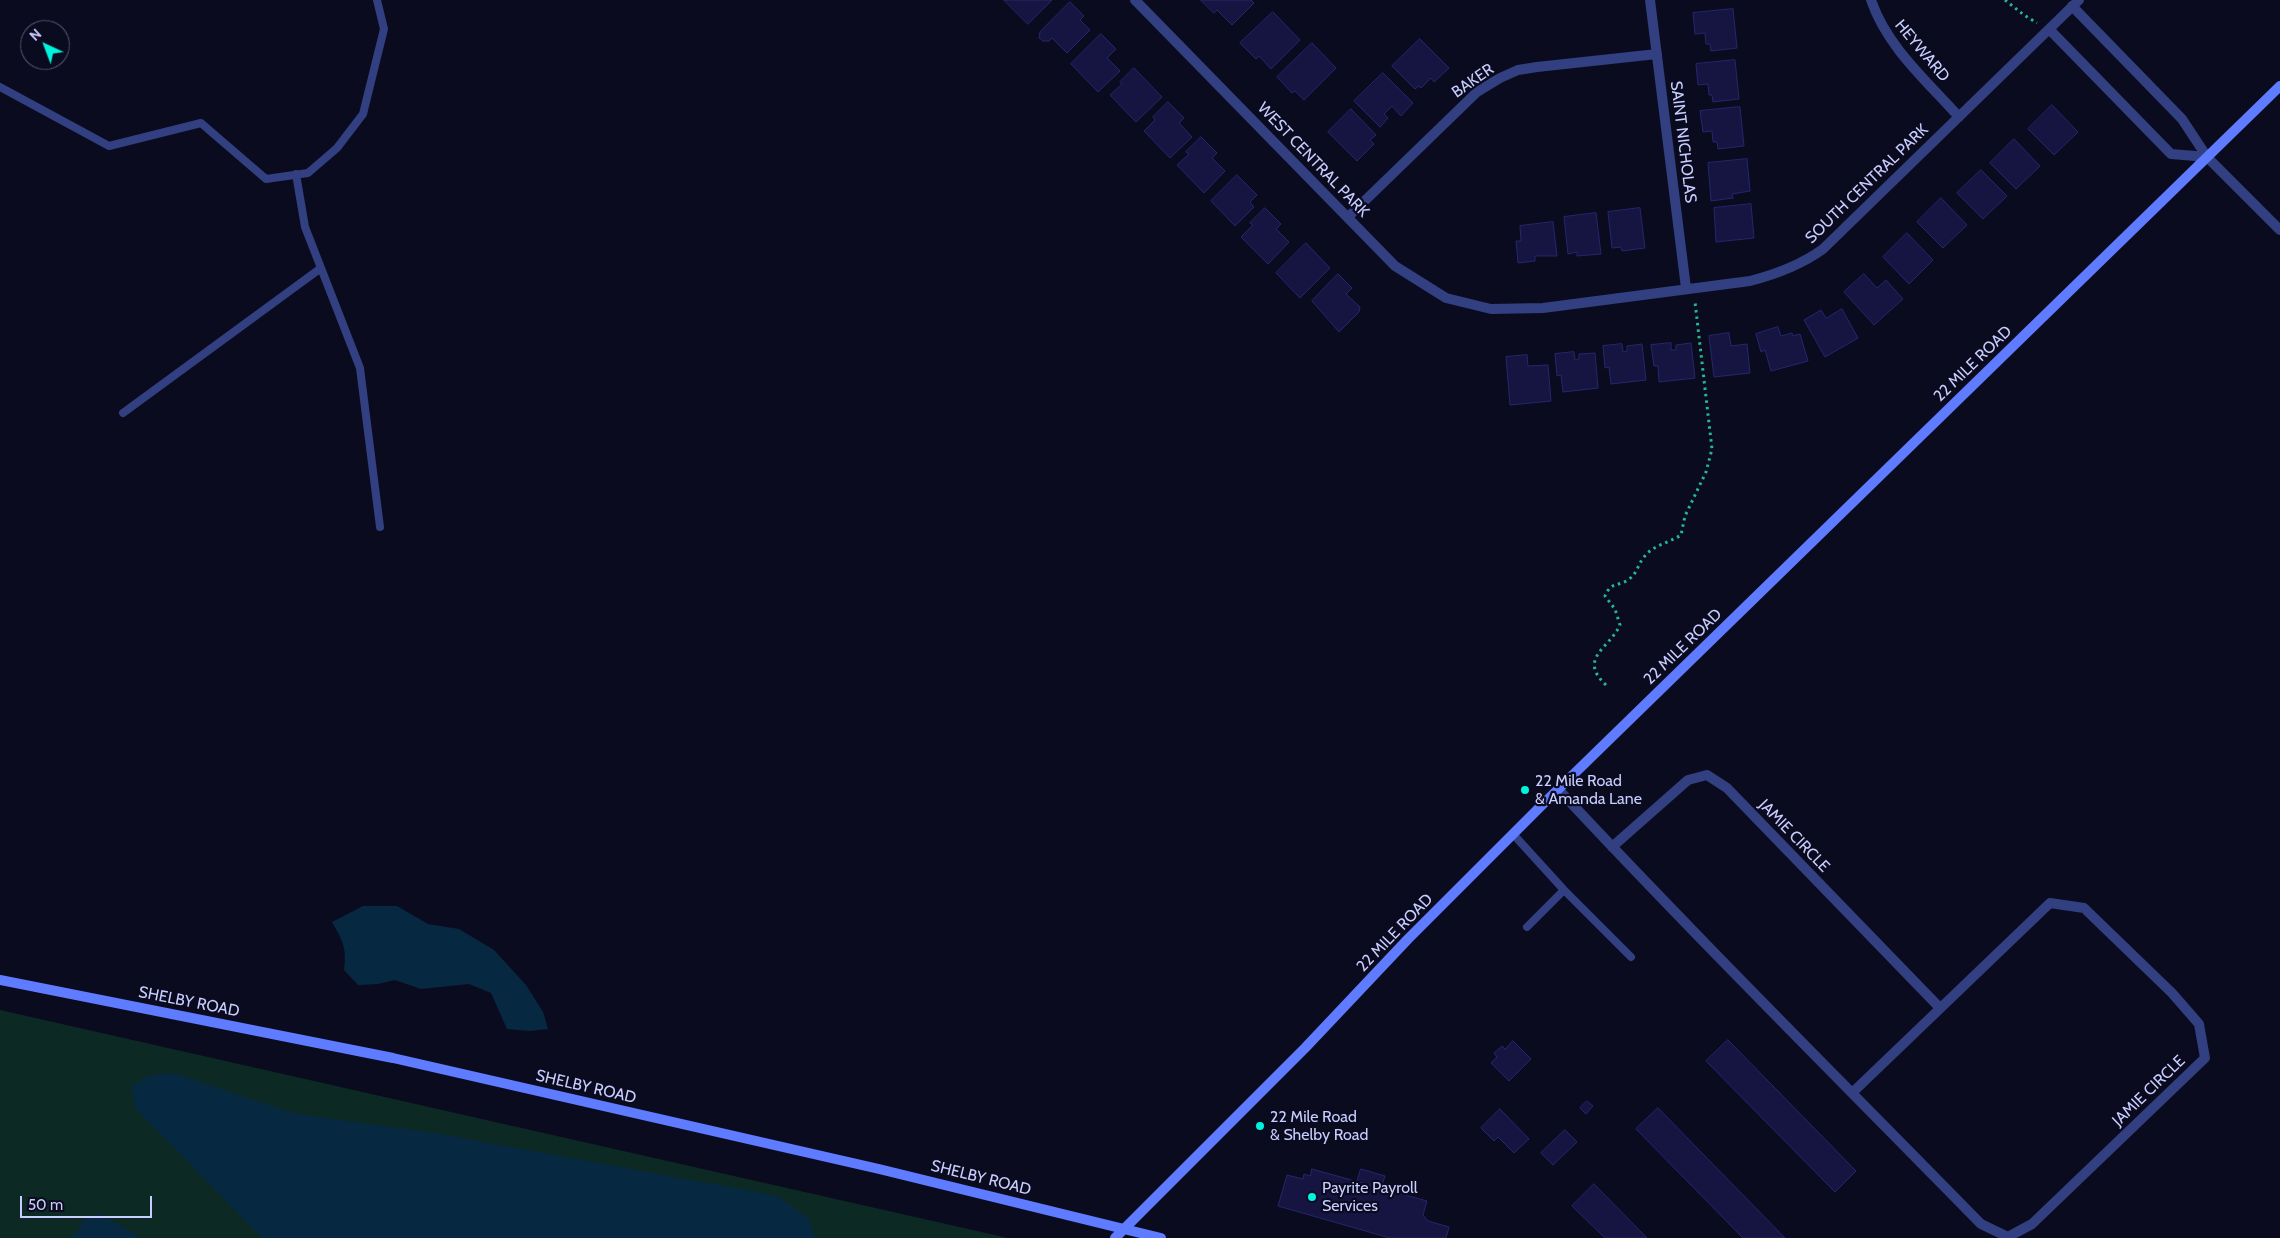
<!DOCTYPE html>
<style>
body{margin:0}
#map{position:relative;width:2280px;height:1238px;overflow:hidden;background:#0b0b1f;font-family:Cabin,sans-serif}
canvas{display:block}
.north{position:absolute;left:20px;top:20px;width:50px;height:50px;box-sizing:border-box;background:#0b0b1f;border:1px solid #575979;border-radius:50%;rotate:317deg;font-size:14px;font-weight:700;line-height:20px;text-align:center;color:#c8cdff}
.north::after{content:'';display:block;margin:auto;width:18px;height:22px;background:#00f3dc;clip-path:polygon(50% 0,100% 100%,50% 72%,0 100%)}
.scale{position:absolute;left:20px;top:1196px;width:132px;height:22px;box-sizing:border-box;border:2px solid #c8cdff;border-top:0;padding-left:6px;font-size:15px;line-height:18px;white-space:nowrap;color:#c8cdff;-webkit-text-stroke:4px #0b0b1f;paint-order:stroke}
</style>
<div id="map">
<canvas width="2280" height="1238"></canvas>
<div class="north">N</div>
<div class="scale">50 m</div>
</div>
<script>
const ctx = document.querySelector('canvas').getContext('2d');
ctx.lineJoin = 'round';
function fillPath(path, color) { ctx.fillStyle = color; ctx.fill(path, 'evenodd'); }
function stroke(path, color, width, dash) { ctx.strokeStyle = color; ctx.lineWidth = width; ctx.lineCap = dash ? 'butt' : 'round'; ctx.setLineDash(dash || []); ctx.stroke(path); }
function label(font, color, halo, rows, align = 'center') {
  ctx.font = font + ' Cabin,sans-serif'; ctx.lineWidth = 4.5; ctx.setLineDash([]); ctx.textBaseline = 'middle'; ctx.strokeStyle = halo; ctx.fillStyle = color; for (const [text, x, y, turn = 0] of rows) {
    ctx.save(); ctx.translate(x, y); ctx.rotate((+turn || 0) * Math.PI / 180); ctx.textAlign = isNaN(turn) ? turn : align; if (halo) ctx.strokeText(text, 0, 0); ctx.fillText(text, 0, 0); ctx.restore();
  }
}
fillPath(new Path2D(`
 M0,1010L1008,1238H0Z`), '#0d2923');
fillPath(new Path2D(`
 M363,906H397L428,924L459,929L494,950L526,985L543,1012L548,1029L529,1031L507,1029L491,993L469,984L421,989L395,980L378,984L358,985L344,970C347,949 343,941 332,922Z
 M174,1073L296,1114L435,1133L778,1196L808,1218L815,1238H262L136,1109L131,1086L151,1075Z
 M101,1214L141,1238H69L77,1233L84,1219Z`), '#072841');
const building = new Path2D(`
 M1004,0H1052L1028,24Z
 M1201,0H1251L1254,3L1232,25L1217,10L1214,13Z
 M1070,2L1084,16L1080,20L1090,30L1067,53L1052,38L1049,41H1043L1039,38L1040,32Z
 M1733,9L1737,48L1711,51L1710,44H1706L1705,33L1695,34L1693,13Z
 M1273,12L1300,40L1271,69L1259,56L1256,59L1240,43Z
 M1101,34L1116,49L1107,58L1120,71L1098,92L1071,64Z
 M1420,39L1449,68L1434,82L1431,78L1421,88L1419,86L1415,89L1392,66Z
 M1312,43L1336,68L1304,100L1295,91L1292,93L1277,77Z
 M1735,60L1739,99L1713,102L1712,95H1709L1708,84L1698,85L1696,64Z
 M1134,68L1162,97L1136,122L1110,95L1122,84L1120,82Z
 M1383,73L1413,103L1401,116L1392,106L1384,114L1388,118L1380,127L1354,101Z
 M1168,102L1184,118L1179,123L1192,137L1170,158L1144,131L1155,120L1153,117Z
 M2052,105L2078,132L2054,155L2028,129Z
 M1740,107L1744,146L1718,149L1717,142H1713L1712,131L1703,132L1700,111Z
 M1351,109L1376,135L1370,140L1374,144L1357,161L1328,132Z
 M1201,137L1217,153L1212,158L1225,171L1204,193L1177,165L1189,154L1186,152Z
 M2014,139L2040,166L2016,189L1990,163Z
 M1747,159L1750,191L1732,194L1733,198L1711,201L1708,163Z
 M1981,170L2007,196L1983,219L1957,193Z
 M1237,175L1257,195L1250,202L1254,207L1235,226L1211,201Z
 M1941,198L1967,225L1943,248L1917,222Z
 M1751,204L1754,238L1716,242L1714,208Z
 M1265,208L1281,224L1276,229L1289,242L1268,264L1241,237L1253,225L1250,223Z
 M1640,208L1645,248L1622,251L1621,247L1612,248L1608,212Z
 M1596,213L1601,254L1577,256V252L1568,254L1564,217Z
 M1553,222L1557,256H1535V261L1518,263L1516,241H1521L1520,226Z
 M1907,233L1933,260L1909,284L1883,257Z
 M1306,243L1330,268L1300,298L1276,273Z
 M1338,274L1352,288L1346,294L1360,307L1359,312L1339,332L1312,301Z
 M1864,274L1877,288L1886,280L1903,299L1874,325L1844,292Z
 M1842,309L1858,338L1825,357L1804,320L1821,310L1826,318Z
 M1778,327L1781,336L1792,333L1793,336L1800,334L1808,361L1771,371L1765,350L1761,352L1756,334Z
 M1729,333L1731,346L1747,344L1750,373L1714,377L1709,336Z
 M1671,343V350H1676V345L1691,343L1695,378L1659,382L1658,366H1654L1651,345Z
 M1622,344L1623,352L1627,351V346L1642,344L1646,380L1611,384L1609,367L1605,368L1603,346Z
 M1574,352L1575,360L1579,359V354L1595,353L1598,388L1563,392L1561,375L1557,376L1555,354Z
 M1527,355L1528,366L1548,365L1551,401L1510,405L1506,357Z
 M1728,1040L1856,1171L1835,1192L1706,1061Z
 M1513,1041L1531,1059L1509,1081L1491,1063L1497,1057L1494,1053L1502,1046L1505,1049Z
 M1587,1101L1593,1106L1586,1114L1580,1108Z
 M1658,1108L1785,1238H1743L1636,1129Z
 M1500,1109L1529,1139L1514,1153L1498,1137L1494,1141L1481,1128Z
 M1565,1130L1577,1142L1553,1165L1541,1153Z
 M1312,1169L1427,1201L1423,1215L1428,1221L1449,1227L1446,1238H1390L1278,1206L1287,1175L1303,1179L1304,1174L1310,1176Z
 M1361,1169L1385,1176L1381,1188L1357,1182Z
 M1594,1184L1647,1238H1605L1572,1206Z`);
fillPath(building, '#161541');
stroke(building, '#26266f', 1);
stroke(new Path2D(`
 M2005,0L2024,15L2037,23
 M1606,685C1577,658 1610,648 1620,625L1615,609L1605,596C1611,581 1619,587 1629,579C1637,574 1638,564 1644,557C1653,545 1669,543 1681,535L1685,516L1706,472L1712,449L1695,302`), '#24b791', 3, [2.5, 4]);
stroke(new Path2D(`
 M0,87L109,146L201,123L266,179L308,173L337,148L363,114L384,29L377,0
 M296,174L305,227L360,368L380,527
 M123,413L321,268
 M1513,834L1564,890L1631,957
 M1527,927L1564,890`), '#323f81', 8);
stroke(new Path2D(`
 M1135,0L1395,266L1446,298L1491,309L1543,308L1750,281C1777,274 1801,265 1823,249L2079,0
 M1650,0L1686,288
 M1871,0C1887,47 1926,80 1959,117
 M2072,6L2182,119L2207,157L2280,230
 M2049,29L2171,154L2207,157
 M1348,217L1477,92L1500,78L1518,70L1537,67L1657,54
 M1558,789C1696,937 1840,1080 1981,1224L2008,1237L2032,1224L2205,1058L2199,1024L2172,993L2084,908L2050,903L1852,1093
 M1612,847L1688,780L1707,775L1727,788L1940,1008`), '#323f81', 10);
stroke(new Path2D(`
 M0,980L393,1058L879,1169L1161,1238
 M1115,1238L1305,1048L1408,939L1541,806L2280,86`), '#5f7bff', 10);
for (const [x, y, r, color] of [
 [1525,790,5,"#00f3dc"],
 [1260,1126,5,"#00f3dc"],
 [1312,1197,5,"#00f3dc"]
]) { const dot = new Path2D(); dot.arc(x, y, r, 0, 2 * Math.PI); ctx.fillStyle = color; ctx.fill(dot); stroke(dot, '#0b0b1f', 2); }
label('16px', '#c8cdff', '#0b0b1f', [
 ["HEYWARD",1922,51,50],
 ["BAKER",1473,81,-35],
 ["SAINT NICHOLAS",1683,142,83],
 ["WEST CENTRAL PARK",1313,160,46],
 ["SOUTH CENTRAL PARK",1867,184,-44],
 ["22 MILE ROAD",1973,364,-44],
 ["22 MILE ROAD",1683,647,-44],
 ["JAMIE CIRCLE",1794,836,46],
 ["22 MILE ROAD",1395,933,-46],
 ["SHELBY ROAD",189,1002,11],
 ["SHELBY ROAD",586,1087,13],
 ["JAMIE CIRCLE",2149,1091,-44],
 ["SHELBY ROAD",981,1178,14]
]);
label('16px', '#c8cdff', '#0b0b1f', [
 ["22 Mile Road",1535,781],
 ["& Amanda Lane",1535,799],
 ["22 Mile Road",1270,1117],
 ["& Shelby Road",1270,1135],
 ["Payrite Payroll",1322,1188],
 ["Services",1322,1206]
], 'left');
</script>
